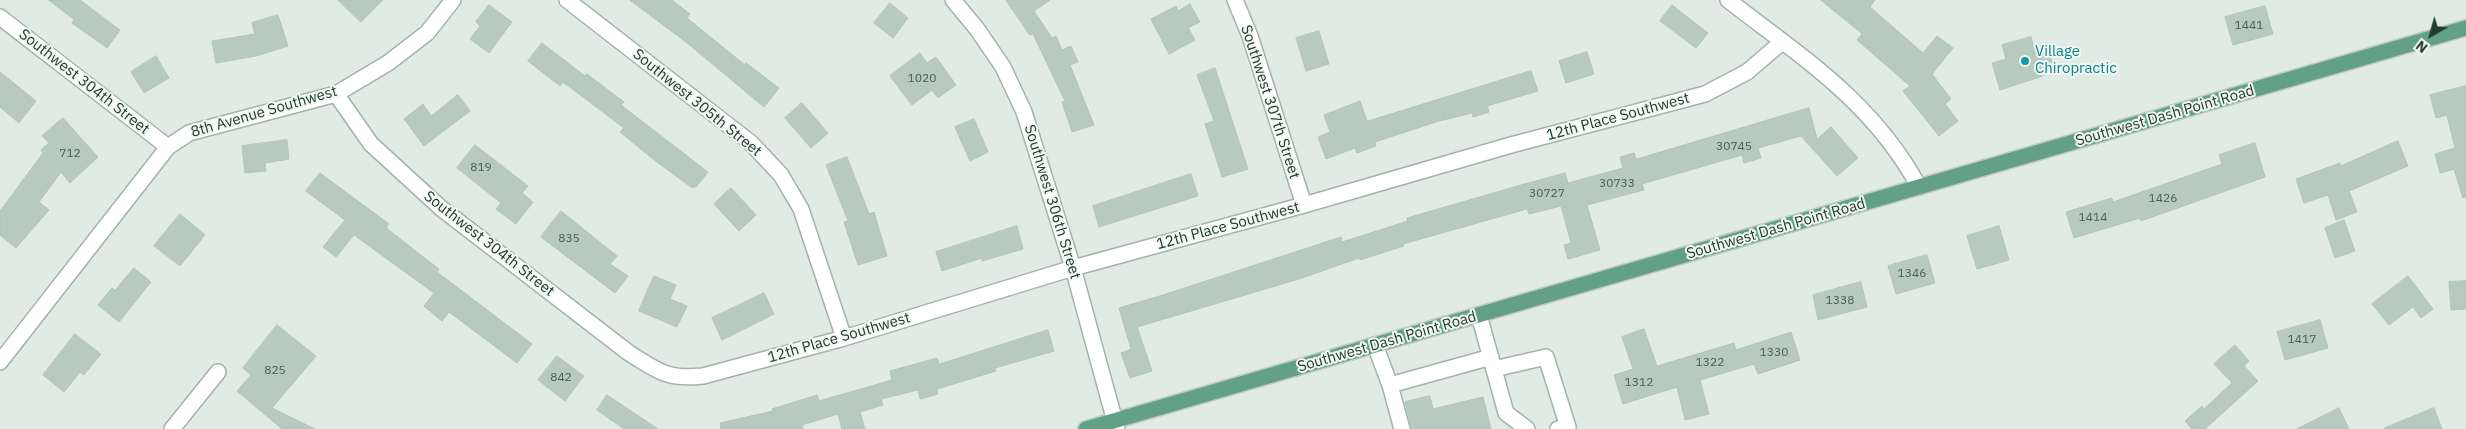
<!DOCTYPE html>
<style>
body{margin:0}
#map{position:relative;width:2466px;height:429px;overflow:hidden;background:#dfebe4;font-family:"IBM Plex Sans",sans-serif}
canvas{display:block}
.north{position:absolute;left:2406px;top:10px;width:50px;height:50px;-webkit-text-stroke:4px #f0f7f2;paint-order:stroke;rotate:218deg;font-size:14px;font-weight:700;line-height:20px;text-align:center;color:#203b2f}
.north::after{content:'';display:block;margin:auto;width:18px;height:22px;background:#203b2f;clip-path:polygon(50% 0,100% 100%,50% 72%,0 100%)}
</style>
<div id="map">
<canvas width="2466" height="429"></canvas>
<div class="north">N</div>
</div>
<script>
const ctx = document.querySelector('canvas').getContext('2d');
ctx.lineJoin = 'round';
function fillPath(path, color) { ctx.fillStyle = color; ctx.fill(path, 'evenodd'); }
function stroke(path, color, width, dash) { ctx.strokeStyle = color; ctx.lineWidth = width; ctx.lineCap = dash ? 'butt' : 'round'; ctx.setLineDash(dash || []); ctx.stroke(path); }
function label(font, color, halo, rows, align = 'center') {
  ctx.font = font + ' "IBM Plex Sans",sans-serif'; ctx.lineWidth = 4; ctx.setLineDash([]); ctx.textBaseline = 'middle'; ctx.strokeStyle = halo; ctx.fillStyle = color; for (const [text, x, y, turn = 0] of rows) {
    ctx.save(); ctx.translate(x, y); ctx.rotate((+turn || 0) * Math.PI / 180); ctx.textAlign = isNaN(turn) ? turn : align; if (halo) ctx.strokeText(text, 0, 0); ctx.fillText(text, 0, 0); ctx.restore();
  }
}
const building = new Path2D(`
 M49,0H80L120,30L107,48L72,23L74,20Z
 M338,0H383L361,22Z
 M630,0H672L690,14L687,18L745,65L746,63L779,88L764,107L686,42Z
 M1006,0H1050L1034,11L1052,38L1056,36L1062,50L1071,46L1078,62L1070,65L1094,125L1072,132L1062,102L1065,101L1033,34L1030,35Z
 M1821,0H1875L1870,7L1923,53L1937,36L1953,48L1932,74L1951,99L1945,104L1958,121L1939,136L1903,91L1910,86L1857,40L1862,34Z
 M890,3L908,18L893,38L874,23Z
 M1190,4L1200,22L1188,28L1195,40L1169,54L1151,19L1176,6L1178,11Z
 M489,5L512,22L489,53L470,39L480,26L476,22Z
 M1672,5L1708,33L1696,48L1660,21Z
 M2265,6L2273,34L2233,45L2225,17Z
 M278,15L288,46L256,56L216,63L212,41L255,34L252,23Z
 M1319,31L1329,64L1306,71L1296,38Z
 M2031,37L2035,52L2048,48L2054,68L2042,71L2043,76L2000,90L1992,63L2006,59L2002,45Z
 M542,43L585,76L587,74L624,102L621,105L708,172L696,187H691L653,159L620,132L624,128L563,82L560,86L528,61Z
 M1587,52L1594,74L1566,83L1559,61Z
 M920,53L927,63L936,57L956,85L938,98L932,90L912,105L890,76Z
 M156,56L169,78L144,93L131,72Z
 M1215,68L1248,169L1222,177L1205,124L1214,121L1197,75Z
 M1531,71L1538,91L1487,106L1489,112L1473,117L1472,113L1439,121L1375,142L1376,146L1357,153L1355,148L1326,159L1318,137L1330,132L1324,115L1360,101L1367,121Z
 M0,72L36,101L19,123L0,107Z
 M2466,86V197L2463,198L2454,169L2440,173L2435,154L2455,148L2447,115L2436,118L2430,95Z
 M458,95L470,111L424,146L404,119L423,104L431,116Z
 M802,103L828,133L811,148L785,118Z
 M1809,108L1817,139L1831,127L1858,158L1837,176L1801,136L1758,148L1761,158L1744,163L1742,155L1642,184L1644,190L1587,205L1600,250L1568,259L1564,245L1571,243L1561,206L1529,214L1527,209L1403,244L1404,246L1360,260L1359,258L1299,279L1137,327L1152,371L1130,378L1121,353L1131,349L1119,308L1163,295L1341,237L1342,242L1408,221L1407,218L1521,185L1565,173L1568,183L1623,168L1620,157L1634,153L1636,159Z
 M63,118L98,157L70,183L61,172L39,202L49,210L16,248L0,235V211L43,153L41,150L49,143L42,136Z
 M974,119L988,152L970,161L955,127Z
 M287,140L289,159L265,163L266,171L245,173L242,146Z
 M2398,141L2408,166L2349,191L2357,212L2336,220L2328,195L2304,203L2296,179L2340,163V166Z
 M2255,143L2265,177L2141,221L2140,218L2074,238L2066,212L2112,198L2113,202L2222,164L2219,155Z
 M475,145L528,186L522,193L533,202L516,224L496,209L501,203L457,168Z
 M847,157L869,214L874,212L887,256L858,265L844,222L848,221L826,165Z
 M320,173L389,224L386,228L439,269L437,272L532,344L517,363L449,312L442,321L424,306L434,293L354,235L336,257L323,247L345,220L306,191Z
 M1191,174L1198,196L1099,227L1093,206Z
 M731,188L756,215L739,231L714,204Z
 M561,211L617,256L610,264L628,276L615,293L541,237Z
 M180,214L205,235L180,266L154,246Z
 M2344,220L2355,251L2335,258L2325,228Z
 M1017,226L1023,249L982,261V258L942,271L936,252Z
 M1999,226L2009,260L1977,269L1967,236Z
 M1927,255L1935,283L1896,294L1888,266Z
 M134,268L151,282L119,322L98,305L112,288L115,290Z
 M654,276L676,285L670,299L687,306L677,327L639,311Z
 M2408,276L2433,309L2421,318L2413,307L2389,325L2372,304Z
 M2466,281V309L2451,310L2449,282Z
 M1861,282L1867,307L1818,320L1813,295Z
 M764,293L774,314L722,340L712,318Z
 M2320,320L2328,348L2285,360L2277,332Z
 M277,325L316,356L272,408L315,429H282L237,391L251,375L243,368Z
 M1644,329L1657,366L1734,343L1736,350L1791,332L1800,360L1758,374L1754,364L1700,380L1709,414L1685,420L1677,387L1623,404L1614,375L1633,369L1622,337Z
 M1048,330L1054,351L995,368L996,371L937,389L938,394L920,399L918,390L881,399L883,405L860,412L865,429H842L838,414L802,425L803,429H721L720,423L773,411L772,409L817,395L819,401L892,380L890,371L937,358L939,364Z
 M75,334L101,354L84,375L80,372L64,392L43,375Z
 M2235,345L2249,361L2244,366L2258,381L2205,429H2192L2185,421L2202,406L2204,409L2232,383L2214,364Z
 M557,356L584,376L565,401L538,380Z
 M607,395L658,429H624L597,410Z
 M1430,396L1433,409L1483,397L1491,429H1412L1405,402Z
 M2339,408L2349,429H2297Z
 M2434,408L2442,429H2385V428Z`);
fillPath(building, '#b8c9bf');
stroke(building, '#b2c4ba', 1);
const minor = new Path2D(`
 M567,0L751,143L781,175L801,209L844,338
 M953,0L977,29L1003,67L1024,112L1073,268L1117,429
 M1235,0L1250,36L1304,205
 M1728,0C1803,58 1873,102 1919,187
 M0,17L168,147
 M336,94L371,144L442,209L629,353C658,371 667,380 703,376L844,338L1073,268L1304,205L1511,145L1705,94L1747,72L1782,42
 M1479,315L1506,413L1527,429
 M1375,345L1390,385L1491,357
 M0,362L168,147L189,133L336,94L388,63L427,33L453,0
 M1494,369L1546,357L1568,427L1558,429
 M1390,385L1402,429
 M172,429L218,372`);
const major = new Path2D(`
 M1086,429L2466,28`);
stroke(minor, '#a2b3aa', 18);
stroke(major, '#c1c8c5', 18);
stroke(minor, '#fff', 15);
stroke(major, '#63a187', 15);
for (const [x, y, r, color] of [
 [2025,61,5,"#0f9aa8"]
]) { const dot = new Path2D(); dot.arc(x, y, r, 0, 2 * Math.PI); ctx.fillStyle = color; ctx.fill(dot); stroke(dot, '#f0f7f2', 2); }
label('12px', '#465e53', null, [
 ["1441",2249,26],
 ["1020",922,79],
 ["30745",1734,147],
 ["712",70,154],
 ["819",481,168],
 ["30733",1617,184],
 ["30727",1547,194],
 ["1426",2163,199],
 ["1414",2093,218],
 ["835",569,239],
 ["1346",1912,274],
 ["1338",1840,301],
 ["1417",2302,340],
 ["1330",1774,353],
 ["1322",1710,363],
 ["825",275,371],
 ["842",561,378],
 ["1312",1639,383]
]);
label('15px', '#0d838f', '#f0f7f2', [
 ["Village",2035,52],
 ["Chiropractic",2035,69]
], 'left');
label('15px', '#203b2f', '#f0f7f2', [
 ["Southwest 304th Street",84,82,38],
 ["Southwest 307th Street",1270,102,72],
 ["Southwest 305th Street",697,103,39],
 ["8th Avenue Southwest",264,112,-16],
 ["Southwest Dash Point Road",2165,116,-16],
 ["12th Place Southwest",1618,117,-15],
 ["Southwest 306th Street",1052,202,73],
 ["12th Place Southwest",1228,226,-15],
 ["Southwest Dash Point Road",1776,229,-16],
 ["Southwest 304th Street",489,244,38],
 ["12th Place Southwest",839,338,-16],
 ["Southwest Dash Point Road",1387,342,-16]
]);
</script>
